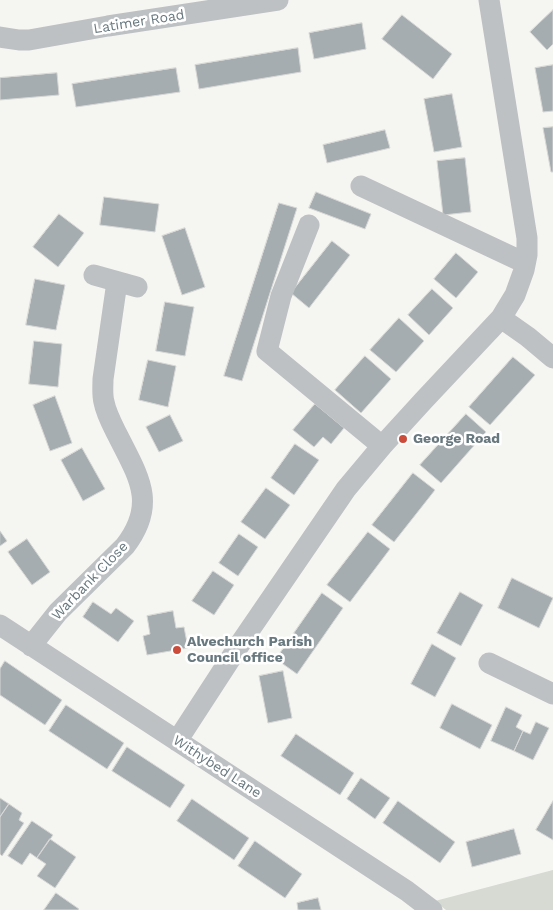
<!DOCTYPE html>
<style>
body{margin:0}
canvas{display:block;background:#f5f5f2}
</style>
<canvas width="553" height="910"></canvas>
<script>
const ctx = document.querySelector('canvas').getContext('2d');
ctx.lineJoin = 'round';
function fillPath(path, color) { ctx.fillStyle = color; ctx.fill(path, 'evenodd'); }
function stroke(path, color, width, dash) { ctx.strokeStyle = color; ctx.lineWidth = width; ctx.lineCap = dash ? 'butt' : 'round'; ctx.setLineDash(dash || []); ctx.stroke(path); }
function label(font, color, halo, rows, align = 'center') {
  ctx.font = font + ' "Work Sans",sans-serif'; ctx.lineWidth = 5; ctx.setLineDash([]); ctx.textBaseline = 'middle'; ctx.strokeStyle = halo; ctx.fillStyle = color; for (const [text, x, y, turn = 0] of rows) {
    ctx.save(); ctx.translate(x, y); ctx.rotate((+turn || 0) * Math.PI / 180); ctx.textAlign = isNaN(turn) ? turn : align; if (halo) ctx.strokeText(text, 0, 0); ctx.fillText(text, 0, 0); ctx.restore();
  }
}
fillPath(new Path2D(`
 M553,870V910H446L435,901Z`), '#d6dad2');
const building = new Path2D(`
 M553,10V44L547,50L530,32Z
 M402,15L452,54L433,79L382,39Z
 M362,23L366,49L314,59L309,33Z
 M298,48L301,72L199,89L195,65Z
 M553,65V111L543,112L535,68Z
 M176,68L180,92L76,107L72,84Z
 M57,73L59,95L0,100V78Z
 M452,94L462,147L434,152L424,99Z
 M553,127V172H551L543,128Z
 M385,130L390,148L327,163L323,145Z
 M465,158L471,212L443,215L437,161Z
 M316,192L371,214L365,229L309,208Z
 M104,197L159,204L155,232L100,225Z
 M279,203L297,208L242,381L224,376Z
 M59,214L84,233L58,267L33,247Z
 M185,228L205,287L182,295L162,236Z
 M332,241L350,255L309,308L291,293Z
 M456,253L478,272L456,298L434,279Z
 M35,279L65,285L56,330L26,325Z
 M432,289L453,308L429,335L408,315Z
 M165,302L194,307L185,356L156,351Z
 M399,318L424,341L396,372L370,350Z
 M34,341L62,344L58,387L29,384Z
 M365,356L391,379L361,413L335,390Z
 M513,357L535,375L490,425L469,407Z
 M148,360L176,366L168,407L139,400Z
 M55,396L72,443L50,451L33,405Z
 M315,404L344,428L331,444L323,437L314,447L293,430Z
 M466,414L486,432L441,483L420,465Z
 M170,415L183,441L159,452L146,427Z
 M295,444L319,460L294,495L271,478Z
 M82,448L105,489L83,501L61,460Z
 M413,473L435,490L394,542L372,525Z
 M266,488L290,505L265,539L241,522Z
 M0,531L7,541L0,546Z
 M368,532L390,549L350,602L327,585Z
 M239,534L258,547L238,576L219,563Z
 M27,539L50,572L32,585L8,552Z
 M213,571L234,585L214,615L192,601Z
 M512,578L553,598L539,628L498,608Z
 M460,592L483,605L461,646L437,633Z
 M322,593L343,608L297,674L276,659Z
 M93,602L111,614L116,608L134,621L118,642L83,617Z
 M173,611L176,628L184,627L188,648L147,655L143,636L150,634L147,616Z
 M432,644L456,658L435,697L411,684Z
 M5,661L62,700L45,725L0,695V669Z
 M283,671L292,718L268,723L259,676Z
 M452,704L492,725L480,749L440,728Z
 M66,705L124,743L107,769L49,731Z
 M506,707L522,715L516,727L523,731L514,751L491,741Z
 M536,722L549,728L533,760L514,751L523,731L530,734Z
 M296,734L354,773L340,795L281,756Z
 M127,747L185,785L170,808L112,771Z
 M361,778L390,798L375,819L347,799Z
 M0,798L9,804L0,817Z
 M192,799L249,838L234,860L177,821Z
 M398,801L455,842L440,863L383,823Z
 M553,801V840L536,830Z
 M9,804L22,813L19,820L24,823L2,856L0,854V817Z
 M32,821L53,835L37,858L30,853L22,865L8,856Z
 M514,829L521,854L472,867L466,842Z
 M50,839L76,857L55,888L37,876L46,864L37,858Z
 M255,841L302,874L285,898L238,866Z
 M56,893L79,909L78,910H44Z
 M318,898L321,910H298L297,903Z`);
fillPath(building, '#a5adb0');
stroke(building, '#d7d7d5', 1);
stroke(new Path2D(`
 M0,37L19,40H29L108,26L278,0
 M361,186L525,263
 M309,225L281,296L267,351L382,446
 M94,275L137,287
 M501,318L528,337L553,358
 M0,625L407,891L432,910
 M31,646L58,612L125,546C158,503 138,476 117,434C112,424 106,413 104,402C102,395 103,387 103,379L117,282
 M489,663L553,694
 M177,741L242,641L346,489L382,446L424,400L501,318L515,295L524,270L527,255V238L489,0`), '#bdc1c3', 21);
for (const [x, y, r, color] of [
 [403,439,5,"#cc4c3c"],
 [177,650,5,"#cc4c3c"]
]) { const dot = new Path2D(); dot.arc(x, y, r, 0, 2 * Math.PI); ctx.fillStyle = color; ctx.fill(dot); stroke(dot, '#fff', 2); }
label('14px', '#68787f', '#fff', [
 ["Latimer Road",139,22,-9],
 ["Warbank Close",90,581,-46],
 ["Withybed Lane",217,767,33]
]);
label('bold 14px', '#68787f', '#fff', [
 ["George Road",413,439],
 ["Alvechurch Parish",187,642],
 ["Council office",187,658]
], 'left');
</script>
